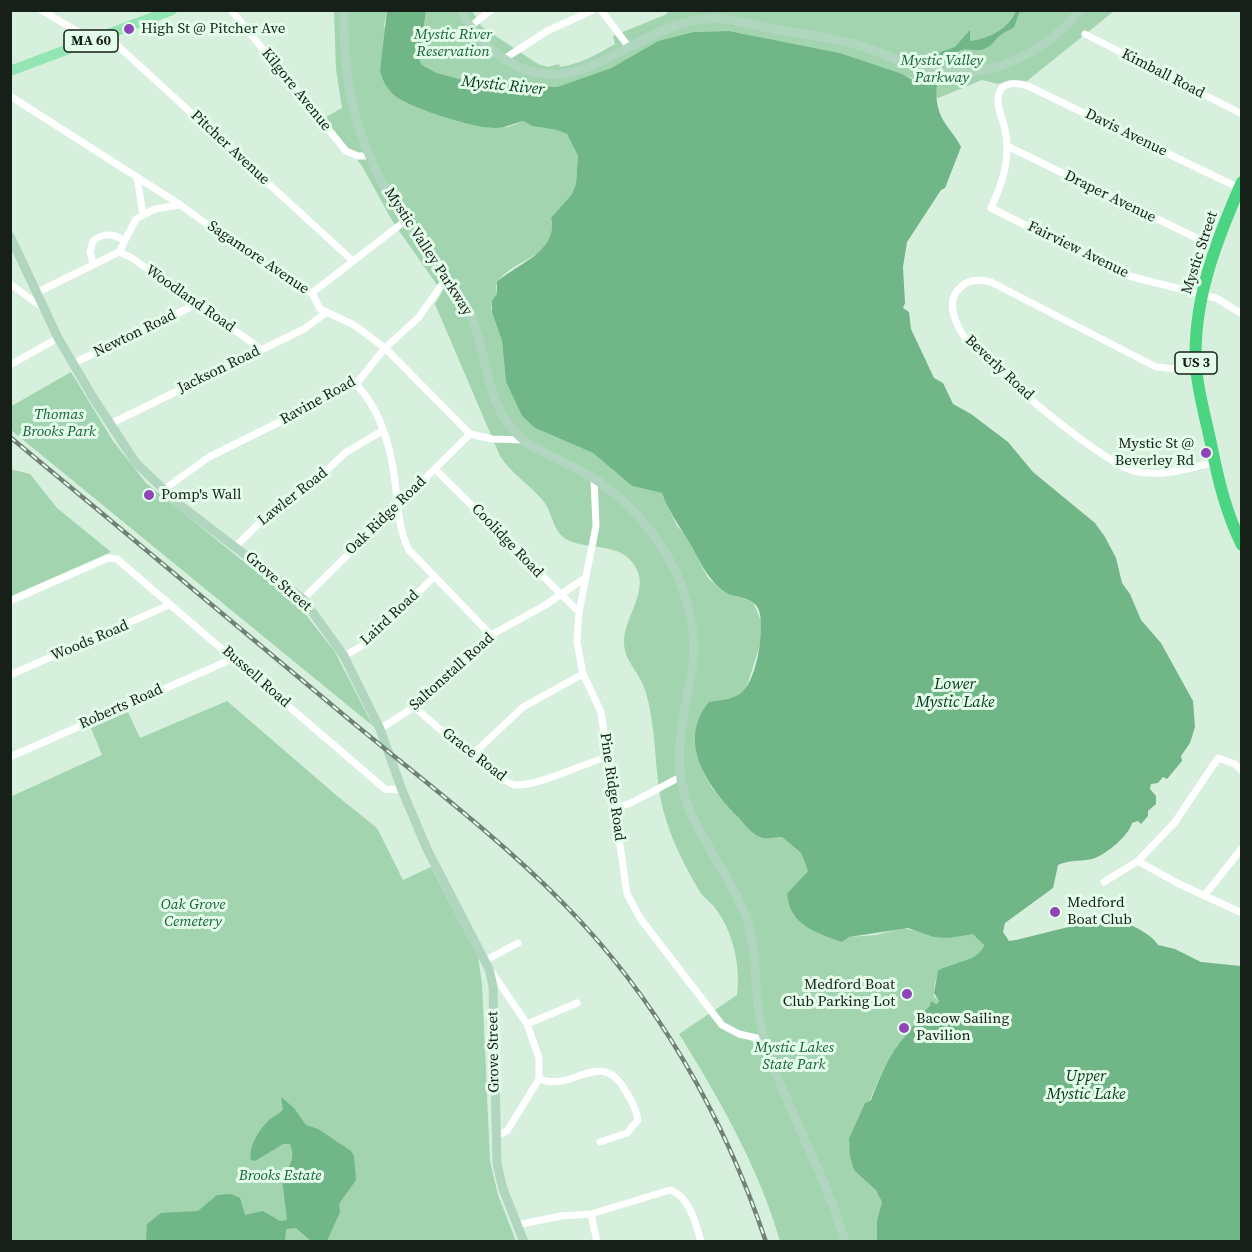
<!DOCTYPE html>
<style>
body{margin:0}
#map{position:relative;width:1252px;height:1252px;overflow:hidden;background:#d7efdd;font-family:"Source Serif 4",serif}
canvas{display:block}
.frame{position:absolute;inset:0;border:12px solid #161f18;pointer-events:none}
</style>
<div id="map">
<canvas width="1252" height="1252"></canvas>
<div class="frame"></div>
</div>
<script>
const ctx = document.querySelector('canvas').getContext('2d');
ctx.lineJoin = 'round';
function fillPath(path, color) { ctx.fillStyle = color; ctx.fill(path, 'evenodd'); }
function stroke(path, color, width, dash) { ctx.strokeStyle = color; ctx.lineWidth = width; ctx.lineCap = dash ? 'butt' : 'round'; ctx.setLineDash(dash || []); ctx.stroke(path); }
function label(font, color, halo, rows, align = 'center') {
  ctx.font = font + ' "Source Serif 4",serif'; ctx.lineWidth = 6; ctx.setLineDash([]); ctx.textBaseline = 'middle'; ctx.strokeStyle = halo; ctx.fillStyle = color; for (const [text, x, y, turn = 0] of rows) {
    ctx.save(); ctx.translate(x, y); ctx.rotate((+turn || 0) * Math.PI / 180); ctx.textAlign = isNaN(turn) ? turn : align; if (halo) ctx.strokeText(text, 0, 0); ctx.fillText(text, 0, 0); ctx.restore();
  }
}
fillPath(new Path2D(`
 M334,11H387L384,26L422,109L491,128L508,127L523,121L532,126L557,130L567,134L578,156L576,185L572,194L551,218C560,261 505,258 496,287L497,294L491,307L502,341L506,382L522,416L535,428L593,453L632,486L662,493L677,526L686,536L708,578L724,592L753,602L761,621L762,638L746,689L698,721C692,767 709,789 741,820C746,826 755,837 763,838C768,839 776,837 782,837L801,853L808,871L787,897C792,927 819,932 844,941L848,937L876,935L903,928L949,938L973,933L983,943L984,949C963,971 934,953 934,997L939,1000L936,1004L931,1001V1006C919,1014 915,1025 906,1035C889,1054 880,1076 870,1100L865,1103L849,1138L859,1171L877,1190L882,1202L877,1220V1241H780C759,1168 719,1098 679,1034L737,995C741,968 733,930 715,908C711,902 704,898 700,892C685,867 672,841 664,813C653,773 658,727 644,687C638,671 624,660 624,642C624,618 649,591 636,568C622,541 589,551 568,540C553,533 553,514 544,502C531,485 512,475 500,456L435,304L442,292L393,222L362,166L324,118L342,108L336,69Z
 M426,11H472L482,27L538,64L548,67L559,64L560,67C581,64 597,54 615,44L613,36L667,14V11H1114L1027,81L1010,80L998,84L982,80L938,98L911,78L840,53L729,31L693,32L658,41L611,68L557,87L467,81L437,73L422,65L419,59Z
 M71,372L113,441L146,483L299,606L335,652L373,726L11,430L10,407Z
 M10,469L30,474L57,508L111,552L11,596Z
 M227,701L336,795L377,828L403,880L431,867L478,957L482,984L490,1161L498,1195L516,1241H11L10,797L102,755L91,728L128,712L140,738Z`), '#a1d4af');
fillPath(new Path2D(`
 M387,11H426L419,59L422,65L437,73L467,81L557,87L611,68L658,41L693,32L729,31L840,53L902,74L922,85C932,79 935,62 940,52L955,47L970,30V41C988,39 1009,29 1016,11H1020L1014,27C1010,30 1006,31 1002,34C995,38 993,47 981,50C973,51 967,47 959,51C937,62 931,94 941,116C946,127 956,136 961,147L945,188L941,190L907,242L903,267L905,303L903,308L909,312L911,329L934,378L943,383L953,404L971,414L1008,442L1033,472L1095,523L1105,537L1116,558L1122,583L1130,594L1141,620L1161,643L1193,701L1195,727L1190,743L1181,756L1182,761L1167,779L1163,777L1158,783L1151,784L1150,789L1156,796V804L1148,811V816L1141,824L1138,821L1132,823C1129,835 1108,853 1095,858C1084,862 1070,859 1058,865L1053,888L1005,923L1003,932L1009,941L1016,940L1109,917C1122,920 1152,933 1158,945L1175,949L1201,962L1241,966V1241H877V1220L882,1202L876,1190L854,1170L850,1156L849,1138L865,1103L871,1100C880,1076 889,1054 906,1035C915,1025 919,1014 930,1006L931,1001L936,1004L939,1001L934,993L938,971C950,962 981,961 984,945L973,934L949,938L934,937L908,928L849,937L842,942C817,933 789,925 787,894L808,871L801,853L782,837C776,837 768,839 763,838C754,837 744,824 738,817C708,788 676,741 709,702C722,700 733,700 743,691C757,679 766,625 758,608C751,595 732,599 722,590C704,575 698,556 686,537C677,523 668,509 662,493L632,486L593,453L535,428L522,416L506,382L502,341L492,312V301L497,294V282C517,264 559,251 551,218L572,194L576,184L578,156L567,134L557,130L532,126L523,121C514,123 506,128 496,128C476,129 415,109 398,98C388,91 383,82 380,71Z
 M281,1097L294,1108L306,1125L318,1129L351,1151L354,1156L356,1180L339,1204L340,1212L327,1241H311L296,1228L286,1229L285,1241H146L147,1224L161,1213L198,1211L217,1195L231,1194L240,1198L245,1215L263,1211L280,1221L287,1220L282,1178C290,1166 296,1158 290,1144H283L255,1161L251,1160C248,1147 259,1130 268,1121C273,1116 278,1116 283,1109Z`), '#71b687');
stroke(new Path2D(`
 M41,10L92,40
 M231,10L346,151L358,156H368
 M601,10L628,46
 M470,27L491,10
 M1085,34L1242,114
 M106,35L353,261
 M504,59L547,31L593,10
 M10,96L179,204L272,271L312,293L320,309L354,325L385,348L470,434L492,439L523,440
 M1007,146L1215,247
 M1239,188L1028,86C1018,83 1003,81 999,93C995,105 1003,118 1005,130C1011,158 1003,182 991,208L1125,275L1216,298L1242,314
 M143,215L155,209L180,205
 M119,252L132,258L261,349
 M93,264L90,252L93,241C103,233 112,233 123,240
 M10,284L42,307
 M36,293L119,252L136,219L143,215L137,177
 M312,293L405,221
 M74,363L197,304
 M10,365L58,338
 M1196,371L1156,367L991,282C978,279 967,279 958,290C947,302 954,319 961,332C978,359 1103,464 1134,471C1160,478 1189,468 1215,462
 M356,384C380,409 391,448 395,482C398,504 398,529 409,550L491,635
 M110,424L304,329L327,312
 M435,469L579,612
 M594,479L596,526L579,612L577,642L583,674L601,712L627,894L640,918L722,1025L739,1034L765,1040
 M163,490L209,457L356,384L385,348L418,318L446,279
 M236,546L282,501L309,487L345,453L382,431
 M303,599L470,434
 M10,601L108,558L117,559L385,789L402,790
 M344,656L365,644L434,577
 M10,675L169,605
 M414,707C429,720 502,784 515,785C539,786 582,764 607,757
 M380,729L414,707L444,676L489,636L544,606L585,578
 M473,754L523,707L583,674
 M10,757L232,659
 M615,808L631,803L680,777
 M1138,861L1177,883L1242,913
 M1104,882L1138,861L1175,822L1218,758L1235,764L1242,771
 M1204,896L1242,848
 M486,960L518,943
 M491,971L527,1024L539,1058V1079L507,1131L495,1136
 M527,1024L577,1003
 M539,1079C574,1093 600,1047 625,1090C631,1099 636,1109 638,1120L627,1133L600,1142
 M591,1214L597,1242
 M517,1225L561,1216L591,1214L670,1190C689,1196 696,1223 701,1242`), '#fff', 7);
stroke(new Path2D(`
 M344,10C342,107 366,166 420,244C436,267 457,287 469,312C488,352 484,401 517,434C533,450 557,458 577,469C613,487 641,515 663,549C683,580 697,624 693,662C688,700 675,740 681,779C690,832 728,868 746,917C760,957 752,1000 765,1041C786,1110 825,1172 845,1242
 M461,10C476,43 509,69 544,74C595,81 650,22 706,19C726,17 745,23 764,27C796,34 827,36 858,45C881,52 903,64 927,69C985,83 1043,55 1080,10
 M10,236L58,338L94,399L136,463L180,505L303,599L344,656L380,729L402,790L427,849L489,969L493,986L497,1164L503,1189L524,1242`), '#b1d6bf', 9);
stroke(new Path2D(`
 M10,71L172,10`), '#93e5b4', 10);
stroke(new Path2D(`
 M1242,182C1216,241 1192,302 1196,367C1198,393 1206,419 1211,444C1218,479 1226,513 1242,545`), '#4bd482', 12);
const rail = new Path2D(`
 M10,437C120,528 230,620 339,711C414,774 493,832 562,902C656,997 724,1116 766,1242`);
stroke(rail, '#718175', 4.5);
stroke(rail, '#e4fdea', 2, [7]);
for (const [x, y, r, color] of [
 [129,29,6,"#8e45b7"],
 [1206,453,6,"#8e45b7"],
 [149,495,6,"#8e45b7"],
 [1055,912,6,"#8e45b7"],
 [907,994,6,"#8e45b7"],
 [904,1028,6,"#8e45b7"]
]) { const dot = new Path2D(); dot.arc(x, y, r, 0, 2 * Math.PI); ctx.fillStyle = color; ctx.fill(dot); stroke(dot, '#e4fdea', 2); }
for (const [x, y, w] of [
 [91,41,54],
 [1196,363,42]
]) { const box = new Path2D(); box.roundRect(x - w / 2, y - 11, w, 22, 4.5); ctx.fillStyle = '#e4fdea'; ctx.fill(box); stroke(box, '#161f18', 1.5); }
label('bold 14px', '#161f18', null, [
 ["MA 60",91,41],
 ["US 3",1196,363]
]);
label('15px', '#161f18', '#e4fdea', [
 ["High St @ Pitcher Ave",141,29],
 ["Mystic St @",1194,444,"right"],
 ["Beverley Rd",1194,461,"right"],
 ["Pomp's Wall",161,495],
 ["Medford",1067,903],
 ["Boat Club",1067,920],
 ["Medford Boat",895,985,"right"],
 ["Club Parking Lot",895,1002,"right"],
 ["Bacow Sailing",916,1019],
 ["Pavilion",916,1036]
], 'left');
label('italic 15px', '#126035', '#e4fdea', [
 ["Mystic River",453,35],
 ["Reservation",453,52],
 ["Mystic Valley",942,61],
 ["Parkway",942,78],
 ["Thomas",59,415],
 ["Brooks Park",59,432],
 ["Oak Grove",193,905],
 ["Cemetery",193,922],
 ["Mystic Lakes",794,1048],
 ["State Park",794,1065],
 ["Brooks Estate",280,1176]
]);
label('15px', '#161f18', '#e4fdea', [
 ["Kimball Road",1163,74,27],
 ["Kilgore Avenue",296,90,51],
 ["Davis Avenue",1126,133,26],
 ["Pitcher Avenue",230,148,43],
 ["Draper Avenue",1110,197,26],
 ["Fairview Avenue",1078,250,26],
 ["Mystic Valley Parkway",428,252,57],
 ["Mystic Street",1200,253,-72],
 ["Sagamore Avenue",258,258,34],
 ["Woodland Road",190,299,35],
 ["Newton Road",135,334,-26],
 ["Beverly Road",999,368,43],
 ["Jackson Road",219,370,-26],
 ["Ravine Road",318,401,-29],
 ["Lawler Road",293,497,-38],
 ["Oak Ridge Road",386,516,-44],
 ["Coolidge Road",507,541,46],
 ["Grove Street",278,582,41],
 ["Laird Road",390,618,-43],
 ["Woods Road",90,641,-23],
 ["Saltonstall Road",452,672,-42],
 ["Bussell Road",256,677,41],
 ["Roberts Road",121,707,-24],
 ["Grace Road",474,755,38],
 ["Pine Ridge Road",612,787,82],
 ["Grove Street",494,1052,-91]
]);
label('italic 16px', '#003618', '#e4fdea', [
 ["Mystic River",503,86,6],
 ["Lower",955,685],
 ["Mystic Lake",955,703],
 ["Upper",1086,1077],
 ["Mystic Lake",1086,1095]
]);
</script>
